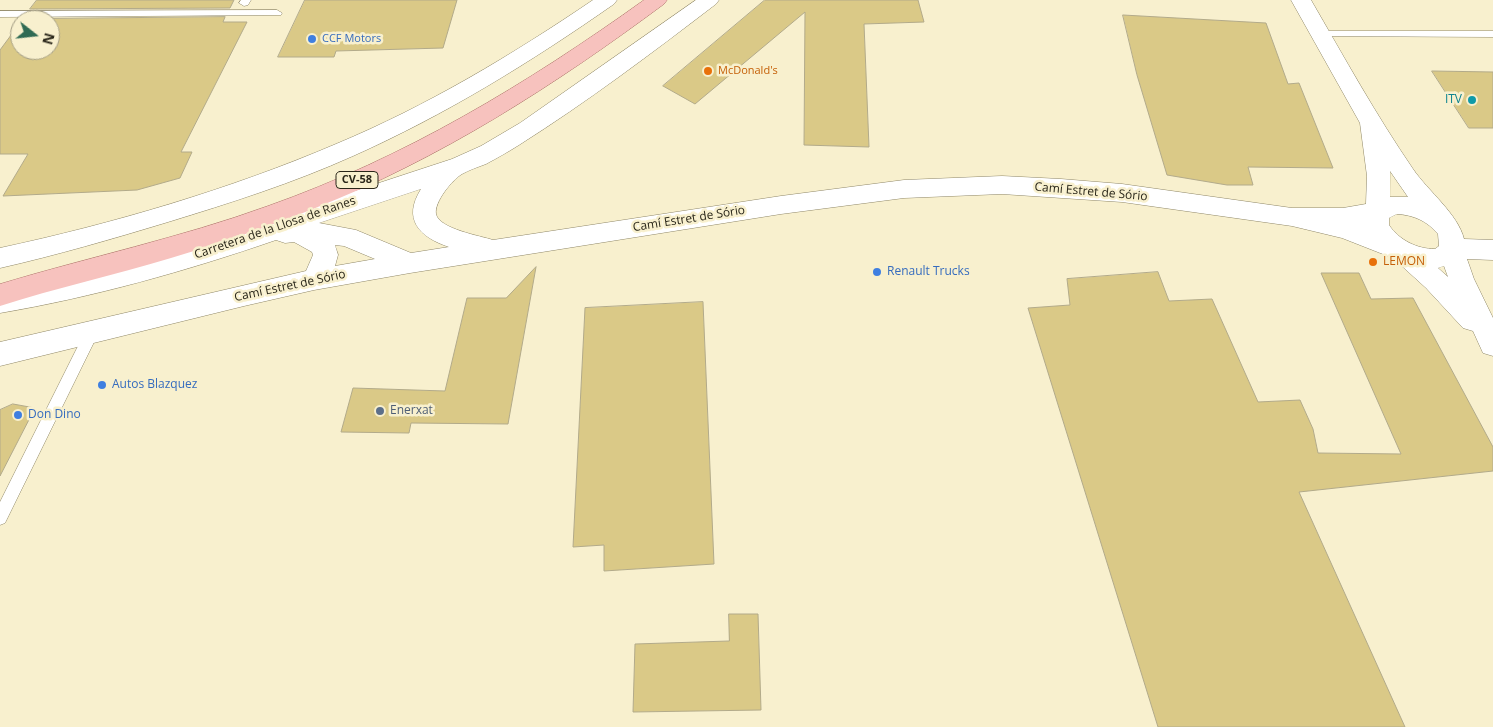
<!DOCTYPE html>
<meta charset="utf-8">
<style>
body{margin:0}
#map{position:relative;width:1493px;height:727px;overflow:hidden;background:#f8f0ce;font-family:"Open Sans",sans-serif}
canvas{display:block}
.north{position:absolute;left:10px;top:10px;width:50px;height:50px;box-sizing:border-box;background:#f8f0ce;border:1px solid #a59f86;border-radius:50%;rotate:106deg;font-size:14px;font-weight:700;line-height:20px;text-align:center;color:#292619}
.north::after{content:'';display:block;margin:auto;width:18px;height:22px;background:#306b54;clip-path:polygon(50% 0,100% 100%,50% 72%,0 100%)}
</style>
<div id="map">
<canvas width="1493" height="727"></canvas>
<div class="north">N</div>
</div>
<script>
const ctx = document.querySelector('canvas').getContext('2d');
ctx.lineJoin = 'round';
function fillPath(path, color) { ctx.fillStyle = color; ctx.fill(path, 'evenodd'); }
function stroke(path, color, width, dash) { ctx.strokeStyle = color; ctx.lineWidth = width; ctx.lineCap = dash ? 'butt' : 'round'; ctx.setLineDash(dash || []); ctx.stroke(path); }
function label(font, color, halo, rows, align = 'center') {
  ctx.font = font + ' "Open Sans",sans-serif'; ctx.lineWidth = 5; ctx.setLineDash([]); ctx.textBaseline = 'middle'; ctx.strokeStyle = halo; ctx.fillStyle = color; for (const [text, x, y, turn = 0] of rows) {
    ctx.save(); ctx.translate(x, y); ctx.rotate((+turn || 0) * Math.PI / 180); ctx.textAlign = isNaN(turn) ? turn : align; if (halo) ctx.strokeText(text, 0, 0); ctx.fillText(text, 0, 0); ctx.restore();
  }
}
const building = new Path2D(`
 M37,0H234L230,8L30,9Z
 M305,0H457L443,48L336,51L334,57H278Z
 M765,0H918L924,22L864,24L869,147L804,145L805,12L695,104L663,86Z
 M1123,15L1266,23L1288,84L1299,83L1333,168L1248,167L1253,185H1227L1167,175L1137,75Z
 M225,17L223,22H247L181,152H192L180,178L137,190L3,196L28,154H0V50L20,23V50H50V20H22L23,19Z
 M1432,71L1493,72V128H1469Z
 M536,267L508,424L411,423L409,433L341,432L353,388L445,391L467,298H506Z
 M1158,272L1169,301L1212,299L1258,402L1300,400L1313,429L1318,453L1401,454L1321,273H1359L1371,299L1413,298L1493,447V471L1299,492L1405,727H1158L1028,308L1070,305L1067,279Z
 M703,302L714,564L604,571V545L573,547L585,308Z
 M13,404L35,408L0,476V410Z
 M729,614H758L761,710L633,712L635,644L729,641Z`);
fillPath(building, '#dac987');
stroke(building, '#b2aa8a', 1);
const lane = new Path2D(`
 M241,0H251L248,5L244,6L239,3Z
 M277,10L282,13L281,15L0,17V11Z
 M1320,31H1493V37L1316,36L1315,34L1316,32Z
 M92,326L97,328L99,332L5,523L0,525V502L87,328Z`);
const street = new Path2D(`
 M593,0H617L614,4C531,62 445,115 353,156C293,183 230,203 168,222C112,239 57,255 0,268V248C112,224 231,189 336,144C427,106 512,55 593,0Z
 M696,0H719L716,4C652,53 587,102 519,145C508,152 497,158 486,164C478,167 469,170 462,174C452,180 434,202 436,214C439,229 481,236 493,240L781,196L904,180L1002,176L1061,179L1122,184L1292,208H1343L1366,204L1367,176L1360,123L1291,0H1311C1344,57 1376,115 1413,169C1428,191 1458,214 1464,239L1493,240V260L1467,259L1474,279L1493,318V356L1483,353L1473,331L1463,328L1426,288L1393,258L1342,238L1292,226L1122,202L1002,194L904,198L781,214L410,273L314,290L244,306L0,366V342L306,271L313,255L312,252L294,242L285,243L276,240C186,271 94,297 0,313V291L98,272L194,246L257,226L315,204L452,159L481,146L520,123ZM1390,171L1408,197H1390ZM421,189C402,219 419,237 449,247L411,253L356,230L319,223ZM1397,214C1414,215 1427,221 1438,234L1439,246L1435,249C1417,249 1399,240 1389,225V218ZM335,245L344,246L375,259L335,266L338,255ZM1444,266L1448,277L1438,268Z`);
const primary = new Path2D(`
 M644,0H667L664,4C555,85 440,159 313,209C267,227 219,244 171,258C114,275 56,288 0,306V284C89,257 180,238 268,206C404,158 527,84 644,0Z`);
stroke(lane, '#8f8768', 1);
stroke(street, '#8f8768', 1);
stroke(primary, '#ac7168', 1);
fillPath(lane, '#fff');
fillPath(street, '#fff');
fillPath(primary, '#f7c2be');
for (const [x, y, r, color] of [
 [312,39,5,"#3f7fe0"],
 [708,71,5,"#e8710a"],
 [1472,100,5,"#0f9aa8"],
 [1373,262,5,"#e8710a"],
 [877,272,5,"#3f7fe0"],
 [102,385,5,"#3f7fe0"],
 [380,411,5,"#5c6f8a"],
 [18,415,5,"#3f7fe0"]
]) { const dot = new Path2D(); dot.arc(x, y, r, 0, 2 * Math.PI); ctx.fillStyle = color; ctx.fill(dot); stroke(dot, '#f8f0ce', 2); }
label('11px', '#366cbe', '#f8f0ce', [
 ["CCF Motors",322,39]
], 'left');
label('11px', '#c56008', '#f8f0ce', [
 ["McDonald's",718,71]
], 'left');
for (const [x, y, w] of [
 [357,180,42]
]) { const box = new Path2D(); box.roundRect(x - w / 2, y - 8.5, w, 17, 4); ctx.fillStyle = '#f8f0ce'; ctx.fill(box); stroke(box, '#292619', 1); }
label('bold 11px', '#292619', null, [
 ["CV-58",357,180]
]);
label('12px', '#0d838f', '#f8f0ce', [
 ["ITV",1462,100]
], 'right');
label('12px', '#292619', '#f8f0ce', [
 ["Camí Estret de Sório",1091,192,5],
 ["Camí Estret de Sório",689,219,-9],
 ["Carretera de la Llosa de Ranes",275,228,-19],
 ["Camí Estret de Sório",290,286,-12]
]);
label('12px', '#c56008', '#f8f0ce', [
 ["LEMON",1383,262]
], 'left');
label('12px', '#366cbe', '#f8f0ce', [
 ["Renault Trucks",887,272],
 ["Autos Blazquez",112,385],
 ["Don Dino",28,415]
], 'left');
label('12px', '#4e5e75', '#f8f0ce', [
 ["Enerxat",390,411]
], 'left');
</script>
